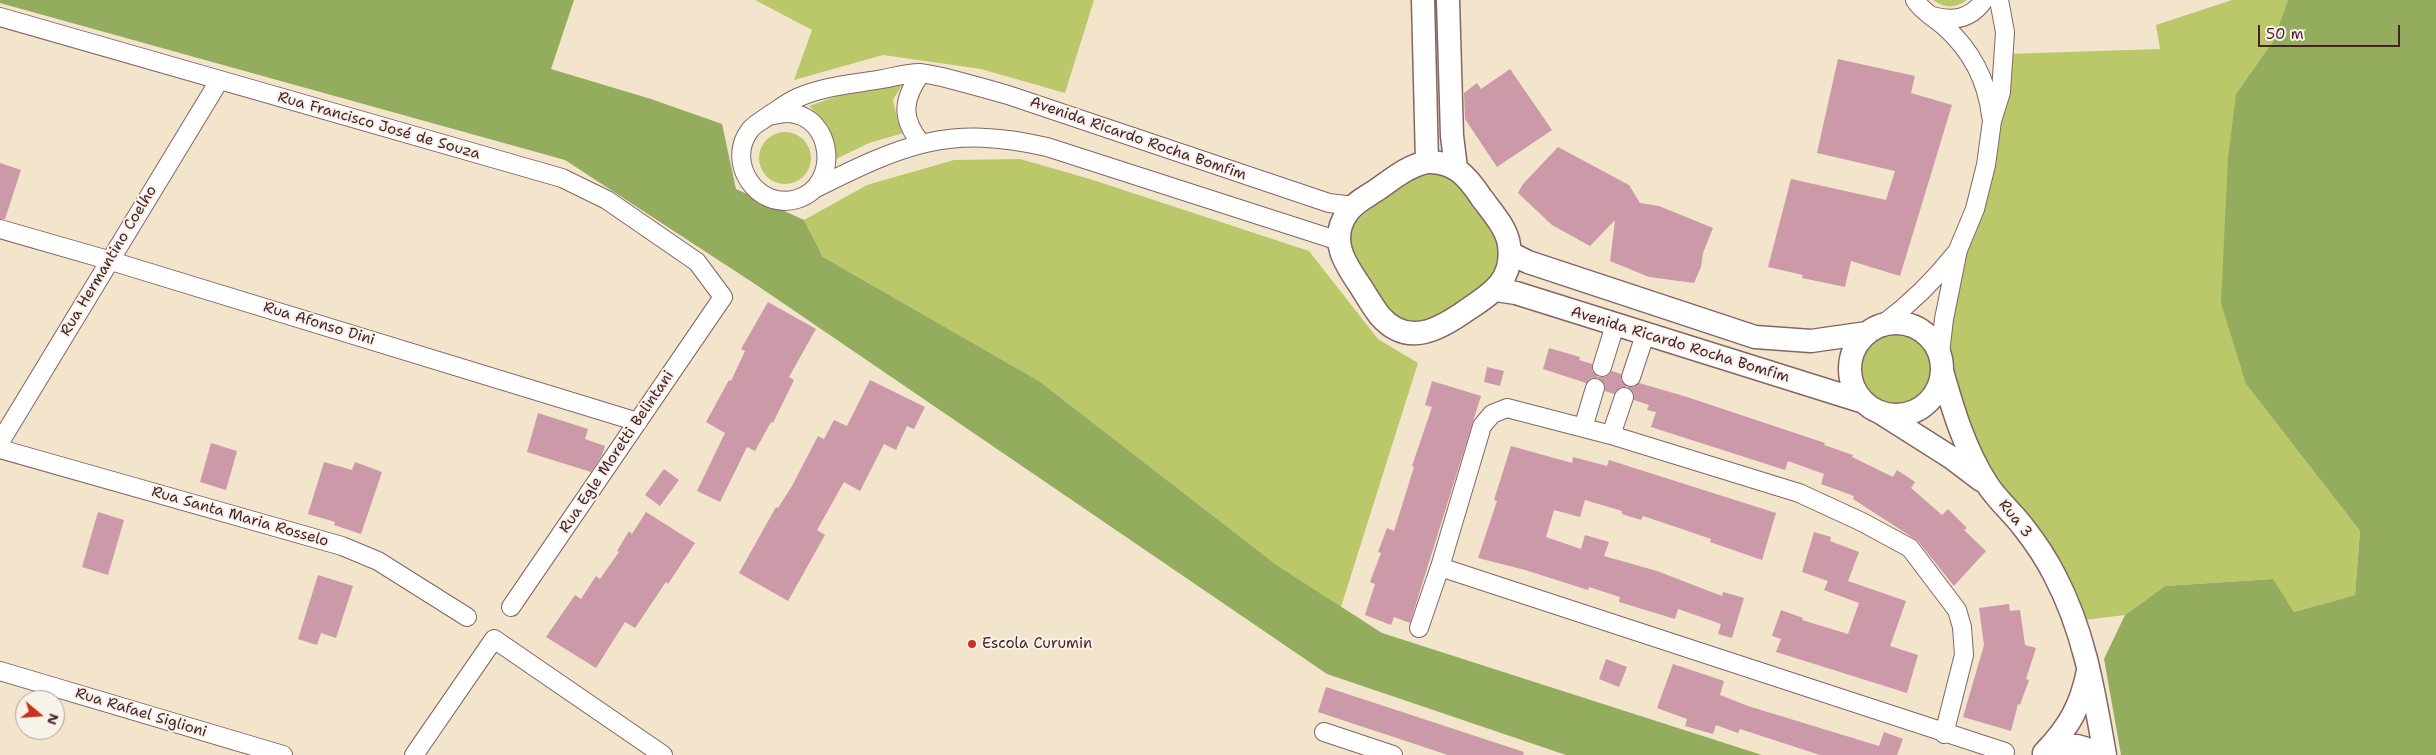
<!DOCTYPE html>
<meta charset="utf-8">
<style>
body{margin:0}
#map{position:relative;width:2436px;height:755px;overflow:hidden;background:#f2e5cc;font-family:"Shantell Sans",sans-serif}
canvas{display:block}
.north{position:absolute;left:15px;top:690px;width:50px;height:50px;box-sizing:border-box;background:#f7f3e8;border:1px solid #b29e9c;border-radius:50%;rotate:108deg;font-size:14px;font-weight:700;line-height:20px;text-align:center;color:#4a1f2b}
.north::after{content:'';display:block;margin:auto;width:18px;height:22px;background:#c8321e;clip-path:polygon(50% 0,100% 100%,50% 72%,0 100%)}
.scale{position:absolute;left:2258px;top:25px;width:142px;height:22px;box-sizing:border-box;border:2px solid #4a1f2b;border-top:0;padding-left:6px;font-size:15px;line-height:18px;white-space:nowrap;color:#4a1f2b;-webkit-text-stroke:4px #f7f3e8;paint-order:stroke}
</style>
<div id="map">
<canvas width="2436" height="755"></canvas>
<div class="north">N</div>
<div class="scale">50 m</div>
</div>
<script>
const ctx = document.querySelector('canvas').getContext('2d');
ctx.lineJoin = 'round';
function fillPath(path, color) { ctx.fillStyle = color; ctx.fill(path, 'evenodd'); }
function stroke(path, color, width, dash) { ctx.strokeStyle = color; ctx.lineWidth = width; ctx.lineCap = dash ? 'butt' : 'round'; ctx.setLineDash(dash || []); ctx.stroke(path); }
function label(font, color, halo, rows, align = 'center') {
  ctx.font = font + ' "Shantell Sans",sans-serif'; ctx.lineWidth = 4; ctx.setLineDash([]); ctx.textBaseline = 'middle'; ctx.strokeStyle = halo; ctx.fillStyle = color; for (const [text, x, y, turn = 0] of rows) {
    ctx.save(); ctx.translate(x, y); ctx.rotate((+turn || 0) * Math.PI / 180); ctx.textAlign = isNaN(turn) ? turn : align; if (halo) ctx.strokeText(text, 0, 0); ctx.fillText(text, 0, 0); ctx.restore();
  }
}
fillPath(new Path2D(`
 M755,0H1094L1065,93L981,69L883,55L794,80L812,30Z
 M1933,0H1967C1955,9 1944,8 1933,0Z
 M2232,0H2288L2273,41L2236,94L2246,384L2360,531L2355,595L2294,612L2272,579L2165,586L2125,615L2076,621L1993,492L1942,371L2005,54L2160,49L2156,25Z
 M902,85L893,100L898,122L907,132L869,143L832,161C835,131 831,126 809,106L846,93Z
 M759 158a26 26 0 1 1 52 0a26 26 0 1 1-52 0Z
 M1020,159L1090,179L1309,251L1378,339L1418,363L1341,607L1278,566L1039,381L823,257L804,220L867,185L954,160Z
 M1434,173C1454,176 1463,190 1473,206C1482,219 1498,235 1499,251C1499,262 1495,275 1487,283C1481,288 1472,293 1465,298C1447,310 1428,328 1404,319C1389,313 1381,296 1372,283C1338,234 1344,226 1391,194C1405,184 1417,174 1434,173Z
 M1858 369a38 38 0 1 1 76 0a38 38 0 1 1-76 0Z`), '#bbc86a');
fillPath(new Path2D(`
 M0,0H574L551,69L651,99L722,124L736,189L804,220L823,257L1039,381L1278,566L1382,633L1762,755H1566L1327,674L755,284L565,160L0,3Z
 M2288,0H2436V755H2121L2104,659L2125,615L2165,586L2273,579L2294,612L2355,595L2360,531L2246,384L2221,303L2228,158L2236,94L2273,41Z`), '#94ac5e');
fillPath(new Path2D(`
 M1838,59L1915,76L1911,93L1952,105L1900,276L1851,261L1845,287L1802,278L1803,275L1768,267L1791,179L1886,200L1895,171L1817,153Z
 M1510,69L1552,130L1497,167L1465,119L1464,93L1477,83L1481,89Z
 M1558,147L1629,185L1640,203L1659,206L1713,228L1703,253L1701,267L1694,283L1649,277L1610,261L1615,220L1590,246L1552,225L1518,193L1523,184Z
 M0,163L21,170L5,219H0Z
 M768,302L816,329L789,377L794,380L773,423L771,422L755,451L747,447L720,502L697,491L725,433L706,422L729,380L731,381L745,351L741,349Z
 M1549,348L1580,357L1579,360L1592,364V370L1598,377H1605L1612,371L1621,374V380L1627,387H1634L1639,383L1687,397L1825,443L1824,445L1853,455L1852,457L1893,477L1897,470L1915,482L1911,488L1942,515L1948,509L1967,528L1964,530L1986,551L1954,586L1918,541L1853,499L1854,496L1821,484L1824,474L1788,461L1785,470L1651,427L1656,412L1647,410L1649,405L1634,400V394L1628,387H1621L1614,394L1605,391V385L1598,378H1592L1586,383L1543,369Z
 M1487,367L1504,371L1500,386L1484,382Z
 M870,380L925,407L914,429L907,426L896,450L884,444L860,491L844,482L817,530L825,535L788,601L739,573L776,507L778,508L792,486L818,436L824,439L834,420L847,426Z
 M1432,381L1481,396L1410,623L1394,617L1391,625L1365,615L1375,584L1370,582L1381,553L1378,552L1387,528L1394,531L1414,467L1412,466L1432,407L1425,405Z
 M538,413L588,429L585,439L605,446L602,455L591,472L527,452Z
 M211,443L237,451L226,490L200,482Z
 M1511,446L1572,463L1573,457L1607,466L1609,460L1776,513L1762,560L1710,542L1711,539L1673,526L1643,516L1641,520L1622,514V511L1585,500L1580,517L1554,510L1546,537L1581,549L1585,535L1609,542L1604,556L1657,571L1722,596L1723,592L1744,598L1732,638L1718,634L1721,624L1678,609L1675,619L1619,602L1620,597L1589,587L1588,590L1525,570L1478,558L1497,501L1494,500Z
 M324,462L352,470L355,462L382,472L361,534L334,525L335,522L308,514Z
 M664,469L679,480L660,506L645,495Z
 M98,512L124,520L108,575L82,567Z
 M646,512L695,543L668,584L666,582L635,628L625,622L596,668L546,637L575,595L581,599L596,576L600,579L619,552L617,551L629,531L632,534Z
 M1814,532L1831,537L1830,541L1859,552L1848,581L1906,601L1890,646L1918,655L1907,693L1776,652L1781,639L1772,636L1781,610L1803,618L1802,620L1848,634L1859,603L1824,590L1828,581L1802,572Z
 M318,575L353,586L336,638L321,633L317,645L298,639Z
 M2009,604L2010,611L2020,610L2025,645L2036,648L2026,679L2029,680L2020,705L2018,704L2011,731L1963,717L1984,645L1979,608Z
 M1606,659L1627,667L1619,687L1599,679Z
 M1673,664L1724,681L1720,695L1748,706L1879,746L1884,732L1903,739L1897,755H1820L1740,729L1738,733L1716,725L1713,734L1685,726L1687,719L1657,708Z
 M1326,687L1524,752L1523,755H1448L1318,712Z`), '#cb99a8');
const minor = new Path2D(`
 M1915,0C1921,10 1934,18 1944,26C1971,50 1987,80 1991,116
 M1932,16C1953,22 1971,19 1984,0
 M0,17L562,178L607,200L697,262L723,297L511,607
 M921,73C903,99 900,118 921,143
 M768,116C774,115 781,113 787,113C834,114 841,186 797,199C757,211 725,162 750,130C754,124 765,119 771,114C779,109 788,102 797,98C823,86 854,84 882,79C894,77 907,73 919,73C926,73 935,76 942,77C965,83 988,89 1011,96L1329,203L1354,206
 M816,188C902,145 949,124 1047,147L1339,241
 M0,229L108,260L638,422
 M1882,325C1910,304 1933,282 1955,254
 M1940,353L1944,319L1958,250L1975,209L1986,165L1992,121L2001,92L2005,32L1999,0
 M1602,367L1615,325
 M1631,377L1645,335
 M1583,428L1595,388
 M1611,435L1624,397
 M0,442L219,81
 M0,449L342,546L378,561L467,617
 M1440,567L2005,752
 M1419,628L1440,567L1482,426L1492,414L1507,408L1611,435L1799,493L1862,522L1910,548L1957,610L1962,627L1964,655L1944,734
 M0,671L283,755
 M1324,732L1393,755
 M414,755L494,639L663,755`);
const tertiary = new Path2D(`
 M1423,0L1427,162
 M1448,0L1452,136L1456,168
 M1427,162C1454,161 1467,176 1481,197C1491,211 1507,228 1509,245C1514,280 1492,293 1467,310C1440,329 1408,348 1380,316C1373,307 1367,297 1361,287C1345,264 1328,239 1348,212C1355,202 1368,196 1378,189C1394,178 1408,166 1427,162Z
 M1510,253L1528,262L1755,337L1811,341L1867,333
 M1496,290L1516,293L1864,402
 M1850 369a46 46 0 1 1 92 0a46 46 0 1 1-92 0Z
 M1942,371C1953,410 1965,450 1987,484C1997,500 2013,513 2024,528C2035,542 2047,560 2055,576C2085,633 2094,693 2105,755
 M1881,413L1952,458L1981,480
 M2045,752C2069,727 2081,706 2088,671
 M2044,753C2060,743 2081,742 2096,755`);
stroke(minor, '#856463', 20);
stroke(tertiary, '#856463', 25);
stroke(minor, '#fff', 18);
stroke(tertiary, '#fff', 22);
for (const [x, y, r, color] of [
 [972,644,5,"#c8321e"]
]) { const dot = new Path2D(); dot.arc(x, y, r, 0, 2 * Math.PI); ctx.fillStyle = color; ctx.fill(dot); stroke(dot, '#f7f3e8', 2); }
label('15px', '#4a1f2b', '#f7f3e8', [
 ["Rua Francisco José de Souza",379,126,16],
 ["Avenida Ricardo Rocha Bomfim",1138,139,19],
 ["Rua Hermantino Coelho",109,261,-59],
 ["Rua Afonso Dini",319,324,17],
 ["Avenida Ricardo Rocha Bomfim",1680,345,17],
 ["Rua Egle Moretti Belintani",617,452,-56],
 ["Rua Santa Maria Rosselo",240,517,16],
 ["Rua 3",2015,519,51],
 ["Rua Rafael Siglioni",141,713,17]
]);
label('15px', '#4a1f2b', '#f7f3e8', [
 ["Escola Curumin",982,644]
], 'left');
</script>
